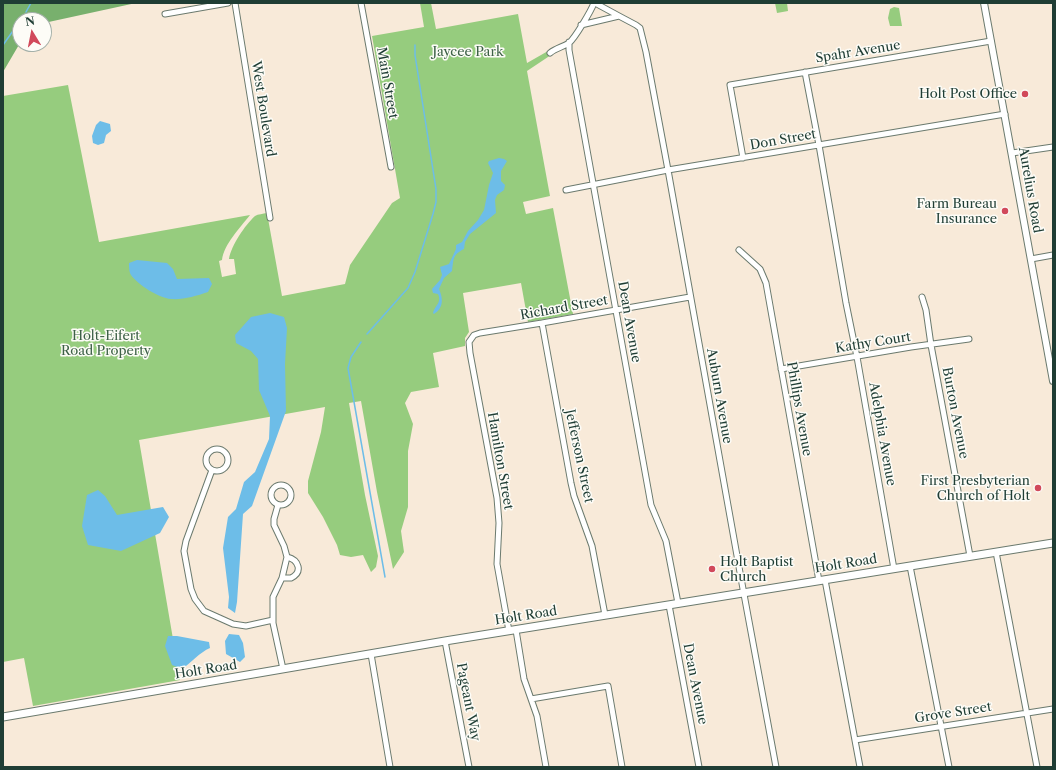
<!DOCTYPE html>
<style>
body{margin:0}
#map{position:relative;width:1056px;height:770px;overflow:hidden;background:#f8ead9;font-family:"Libre Caslon Text",serif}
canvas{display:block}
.frame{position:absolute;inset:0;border:4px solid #1f3d34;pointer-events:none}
.north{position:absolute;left:12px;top:12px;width:40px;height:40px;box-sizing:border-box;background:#fdfcf7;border:1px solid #a4b0a9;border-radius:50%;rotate:350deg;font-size:11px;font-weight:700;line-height:16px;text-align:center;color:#1f3d34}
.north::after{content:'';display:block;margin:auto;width:14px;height:18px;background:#d1495b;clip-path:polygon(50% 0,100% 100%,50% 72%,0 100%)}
</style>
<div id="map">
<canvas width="1056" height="770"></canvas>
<div class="frame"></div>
<div class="north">N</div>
</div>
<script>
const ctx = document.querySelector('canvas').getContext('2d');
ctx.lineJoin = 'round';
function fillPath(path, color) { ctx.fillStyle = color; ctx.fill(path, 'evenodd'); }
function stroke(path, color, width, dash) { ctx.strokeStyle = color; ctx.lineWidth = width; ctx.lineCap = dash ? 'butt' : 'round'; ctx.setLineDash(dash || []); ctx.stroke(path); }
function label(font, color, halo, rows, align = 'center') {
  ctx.font = font + ' "Libre Caslon Text",serif'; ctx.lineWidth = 3; ctx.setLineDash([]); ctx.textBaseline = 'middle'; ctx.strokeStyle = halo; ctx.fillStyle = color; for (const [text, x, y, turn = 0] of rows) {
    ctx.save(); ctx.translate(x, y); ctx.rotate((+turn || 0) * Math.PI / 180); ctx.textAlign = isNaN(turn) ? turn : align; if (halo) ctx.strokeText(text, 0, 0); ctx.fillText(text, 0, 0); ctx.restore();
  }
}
fillPath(new Path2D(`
 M420,3H431L436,29L518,14L527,63L548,51L551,55L527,71L550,196L523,202L526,214L553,208L573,314L528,322L521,283L463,293L469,332L465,338V346L433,353L439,387L411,392L405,403L413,424L408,451V507L401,531L404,552L393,569L377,492L361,401L349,403L365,495L378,556L376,567L371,572L363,555L351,557L340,555L337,545L323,517L308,493V481L321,432L325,407L139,440L180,680L33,706L24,658L3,662V96L68,85L99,242L250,215C240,228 224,244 222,260L219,261L222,277L236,274L234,259H229C231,246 245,225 255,216C258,214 263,214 267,213L282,296L345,284L350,265L392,203L400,198L372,36L424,27Z
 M775,3H787L788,11L777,13Z
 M894,7L899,8L902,26H890L888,18L890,9Z`), '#96cc7e');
fillPath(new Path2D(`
 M3,3H136L44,23V20H20V43L3,72Z`), '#78b06d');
fillPath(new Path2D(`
 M100,121L110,124L111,131L106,135L104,143L98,145L93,143L92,136L96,125Z
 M499,158L504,159L507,161L501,171V181L505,185L504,190L497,195L495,200L496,213L470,234L465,242L464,249C452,255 454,259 452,271L444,278L439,289C443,298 444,308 434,314L433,313C435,305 442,303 438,294L433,293L432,289L440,280L442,275L440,267L449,264L456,249V245L462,242L468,231L478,220L484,210L489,185L493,173L488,163L489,161Z
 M137,260L167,263L173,269L177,279L209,278L212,284L208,292C196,296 183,300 171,299C159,298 138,285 131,275C129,272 129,266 129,263Z
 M270,313L284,317L287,328L285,364L286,411L252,506L243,514L237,602L235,613L228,608L229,597L223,548L228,517L236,509L244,482L255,472L269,439L270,416L259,390L258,359L251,351L236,343L235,335L251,317Z
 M98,490L105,496L117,515L163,507L169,517L160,533L121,551L88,545L82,526L87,495Z
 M229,634L239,635L243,643L245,657L240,662L226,654L225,641Z
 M168,636H177L209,642L210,648C200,652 191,663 182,669L172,665L165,646Z`), '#6dbde8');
stroke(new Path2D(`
 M26,12L31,3
 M3,45L20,21
 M367,334L408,288L415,272L433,214L436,202V189L415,55V45
 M361,342L351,357L348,368L385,577`), '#6dbde8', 1.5);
const minor = new Path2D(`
 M235,3L270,218
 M361,3L391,167
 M595,3L619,16
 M165,14L228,3
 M581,25L619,16L636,25L640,28L646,52L668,170L741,578L776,767
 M569,42V50L651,505L666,541L678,603
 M550,53C556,48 563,47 569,43C575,38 591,11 594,3
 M805,72L819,145L846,303L857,357L894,569
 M1012,153L1053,147
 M743,158L730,85L991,41
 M566,190L668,170L1005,114
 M739,250L760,269L766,283L819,581
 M1031,259L1053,255
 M922,297L926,310L931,345L970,556
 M542,323L571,483L574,496L592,546L605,615
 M781,369L911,347L969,339
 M206 460a11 11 0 1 1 22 0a11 11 0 1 1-22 0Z
 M212,470L186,541L184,551L191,589L195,599L204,611L233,624L246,626L273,620
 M271 495a10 10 0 1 1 20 0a10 10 0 1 1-20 0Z
 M278,505L274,519V525L284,546L287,557L282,578L273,597V623L283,669
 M996,552L1037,767
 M910,566L949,767
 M282,578H291C303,572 299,560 287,557
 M825,580L860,767
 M669,605L699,767
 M516,630L524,679L537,716L546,767
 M509,631L497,564L499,523L497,498L470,353L469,342L474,335L480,333L542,323L690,297
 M445,641L469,767
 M371,654L390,767
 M531,699L608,686L622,767
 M855,740L1053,709`);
const tertiary = new Path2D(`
 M984,3L1053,381`);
const secondary = new Path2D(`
 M3,717L445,641L1053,543`);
stroke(minor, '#6b7a6e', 7);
stroke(tertiary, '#6b7a6e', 8);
stroke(secondary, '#6b7a6e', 9);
stroke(minor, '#fff', 5);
stroke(tertiary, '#fff', 6);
stroke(secondary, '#fff', 7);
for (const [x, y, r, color] of [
 [1025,94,4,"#d1495b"],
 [1005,211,4,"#d1495b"],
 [1038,488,4,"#d1495b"],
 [712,569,4,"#d1495b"]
]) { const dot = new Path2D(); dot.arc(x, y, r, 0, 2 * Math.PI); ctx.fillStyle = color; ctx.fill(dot); stroke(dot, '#fdfcf7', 1.5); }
label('13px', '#3d6146', '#fdfcf7', [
 ["Jaycee Park",468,52],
 ["Holt-Eifert",106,336],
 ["Road Property",106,351]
]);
label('13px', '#1f3d34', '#fdfcf7', [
 ["Spahr Avenue",858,52,-9],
 ["Main Street",387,83,80],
 ["West Boulevard",263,109,81],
 ["Don Street",783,140,-10],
 ["Aurelius Road",1030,190,80],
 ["Richard Street",564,308,-10],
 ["Dean Avenue",629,322,80],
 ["Kathy Court",873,343,-9],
 ["Auburn Avenue",719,396,80],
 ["Phillips Avenue",799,409,80],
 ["Burton Avenue",955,413,79],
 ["Adelphia Avenue",882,434,80],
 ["Jefferson Street",579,456,78],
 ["Hamilton Street",500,461,80],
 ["Holt Road",846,564,-9],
 ["Holt Road",526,616,-9],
 ["Holt Road",206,670,-9],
 ["Dean Avenue",695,684,79],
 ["Pageant Way",468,702,79],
 ["Grove Street",953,713,-9]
]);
label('13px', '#1f3d34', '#fdfcf7', [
 ["Holt Post Office",1017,94],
 ["Farm Bureau",997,204],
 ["Insurance",997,219],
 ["First Presbyterian",1030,481],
 ["Church of Holt",1030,496],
 ["Holt Baptist",720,562,"left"],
 ["Church",720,577,"left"]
], 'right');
</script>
